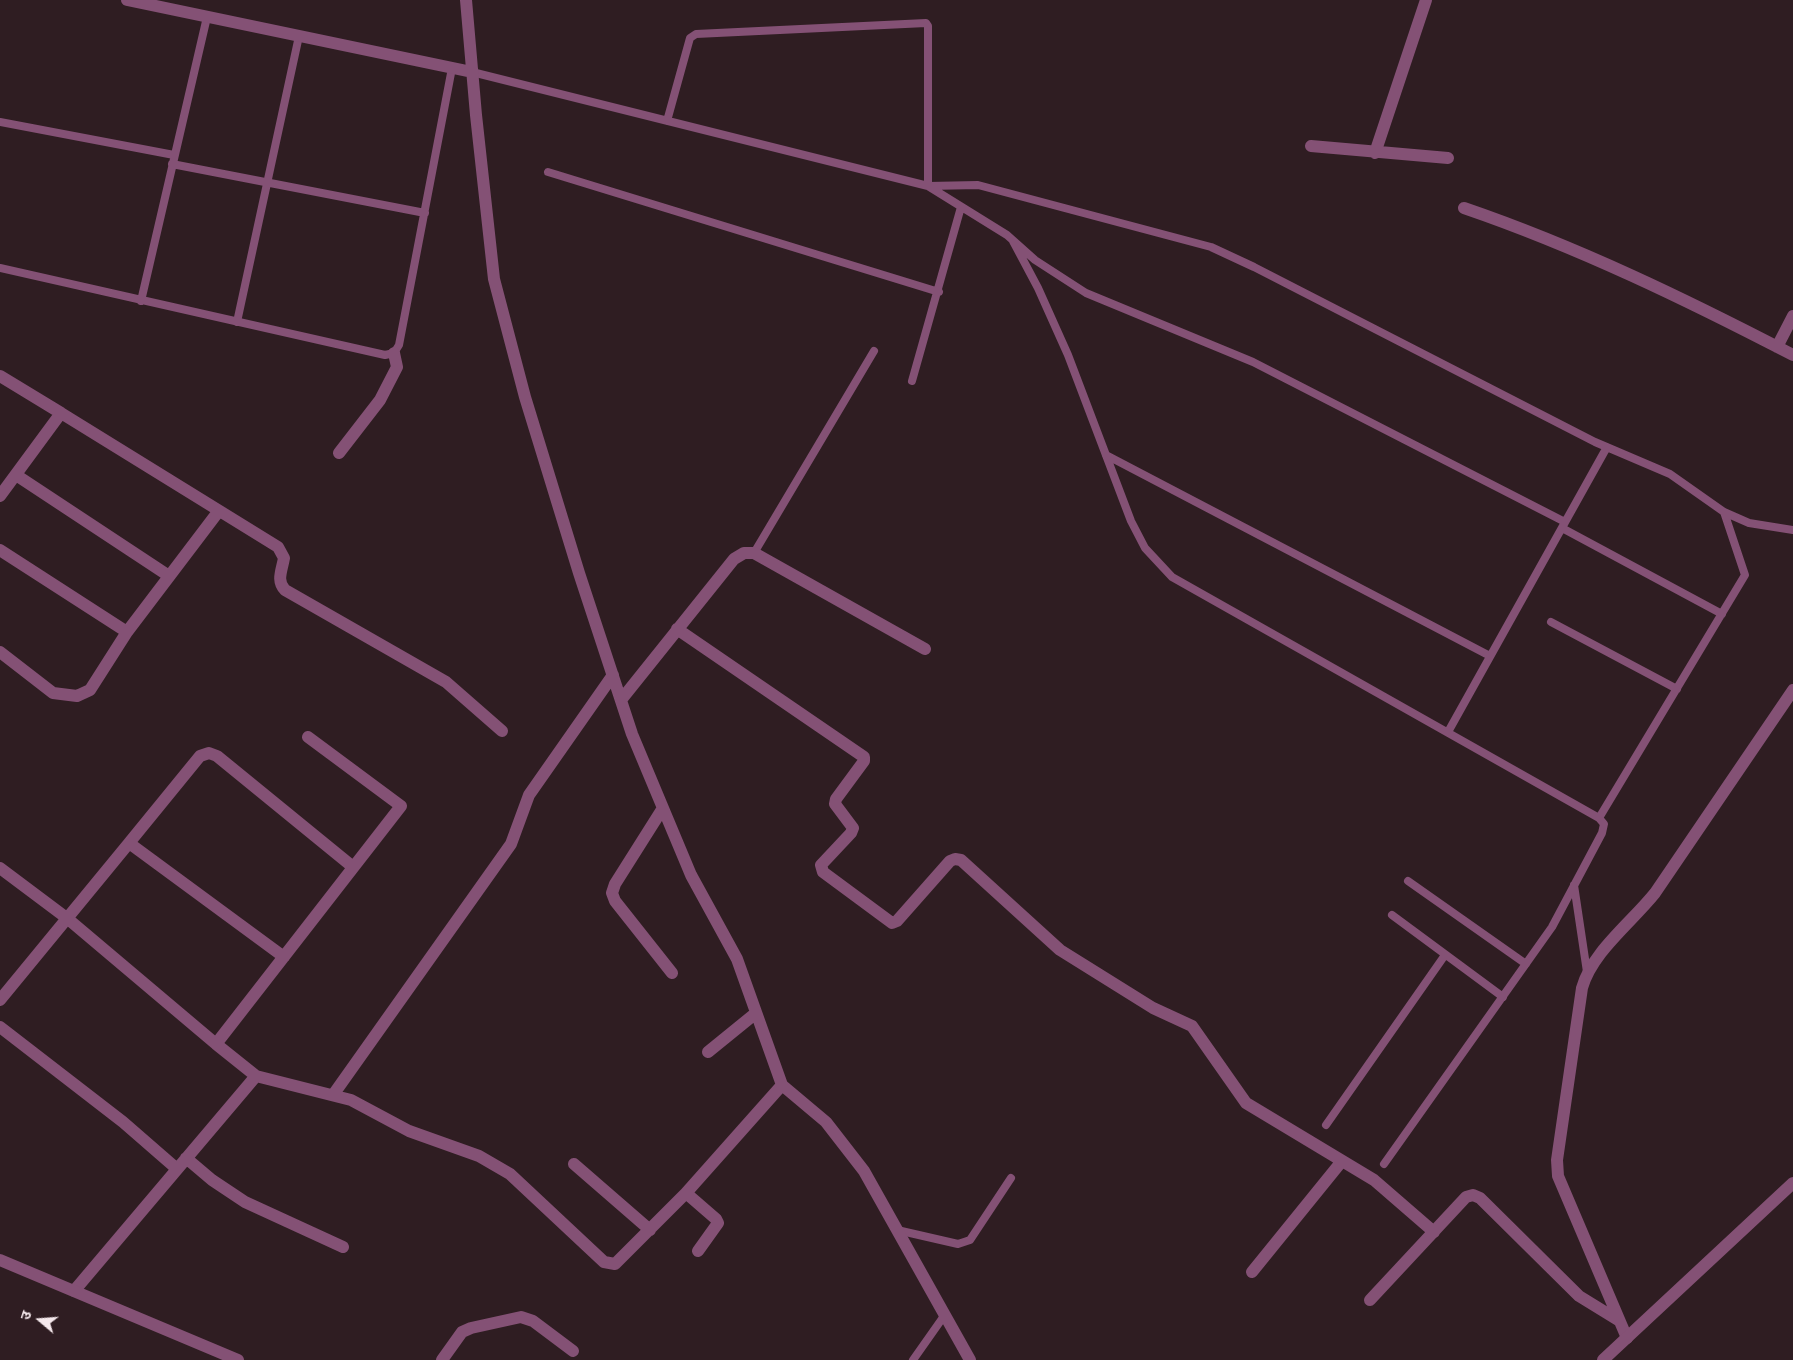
<!DOCTYPE html>
<meta charset="utf-8">
<style>
body{margin:0}
#map{position:relative;width:1793px;height:1360px;overflow:hidden;background:#2f1d22;font-family:Barlow,"Noto Sans Devanagari",sans-serif}
canvas{display:block}
.north{position:absolute;left:15px;top:1295px;width:50px;height:50px;-webkit-text-stroke:4px #2f1d22;paint-order:stroke;rotate:288deg;font-size:14px;font-weight:700;line-height:20px;text-align:center;color:#f5e8ec}
.north::after{content:'';display:block;margin:auto;width:18px;height:22px;background:#f5e8ec;clip-path:polygon(50% 0,100% 100%,50% 72%,0 100%)}
</style>
<div id="map">
<canvas width="1793" height="1360"></canvas>
<div class="north">उ</div>
</div>
<script>
const ctx = document.querySelector('canvas').getContext('2d');
ctx.lineJoin = 'round';
function stroke(path, color, width, dash) { ctx.strokeStyle = color; ctx.lineWidth = width; ctx.lineCap = dash ? 'butt' : 'round'; ctx.setLineDash(dash || []); ctx.stroke(path); }
stroke(new Path2D(`
 M472,72L928,186L978,185L1211,247L1254,267L1595,442L1670,474L1724,512L1749,523L1793,530
 M667,121L690,38L696,34L926,23L928,26V186L1007,235L1035,260L1086,293L1253,362L1565,522
 M0,122L174,155
 M172,164L425,213
 M548,172L939,292
 M1013,241L1038,288L1068,355L1131,521L1145,548L1172,577L1599,818L1604,824L1602,833L1552,927L1384,1164
 M0,268L385,355L394,353L399,345L452,68
 M141,301L207,17
 M237,322L299,36
 M912,381L961,207
 M1106,455L1490,656
 M1562,528L1722,614
 M754,553L874,351
 M1551,622L1677,689
 M1448,732L1607,447
 M1599,818L1745,575L1724,512
 M1408,881L1526,964
 M1574,885L1587,972
 M1392,915L1503,997
 M1326,1125L1445,955
 M897,1230L958,1244L970,1240L1011,1178
 M913,1360L944,1316`), '#845175', 8);
stroke(new Path2D(`
 M127,0L472,72
 M466,0L476,115L494,279L525,397L579,573L632,734L691,875L737,959L782,1085L826,1122L864,1171L970,1360
 M1311,146L1448,158
 M1375,153L1426,0
 M1464,208C1578,247 1687,300 1793,355
 M1777,347L1793,316
 M0,376L61,413
 M339,453L380,400L397,367L394,353
 M16,475L169,576
 M0,496L61,413L278,547L284,558C282,570 276,581 285,590L446,682L502,731
 M0,550L127,632
 M677,629L864,757V761L836,799L835,804L853,828L851,833L821,865L823,872L892,923L897,921L950,861L955,859L961,860L1060,950L1153,1008L1192,1026L1246,1103L1374,1180L1434,1232
 M0,652L53,693L77,696L90,690L127,632L218,512
 M621,700L734,559L744,553H754L925,649
 M663,808L615,884L612,893L615,901L672,973
 M129,843L200,756L209,753L217,756L353,867
 M0,868L68,919L216,1044
 M0,1000L129,843L284,957
 M0,1027L123,1122L177,1169
 M708,1052L756,1013
 M256,1076L351,1100L409,1131L479,1156L510,1174L604,1262L615,1264L686,1193L782,1085
 M333,1095L511,844L529,795L613,675
 M186,1158L212,1180L245,1202L343,1247
 M574,1164L650,1230
 M686,1193L716,1219L718,1223L698,1251
 M1252,1272L1342,1161
 M74,1291L256,1076L216,1044L401,806L308,737
 M1370,1300L1466,1197L1473,1195L1480,1198L1579,1296L1618,1320
 M1627,1338L1558,1176L1557,1160L1582,988C1592,952 1631,923 1655,893L1793,690
 M442,1360L462,1332L471,1328L521,1317L533,1321L573,1351`), '#845175', 12);
stroke(new Path2D(`
 M0,1260L238,1360
 M1603,1360L1793,1183`), '#845175', 12);
</script>
